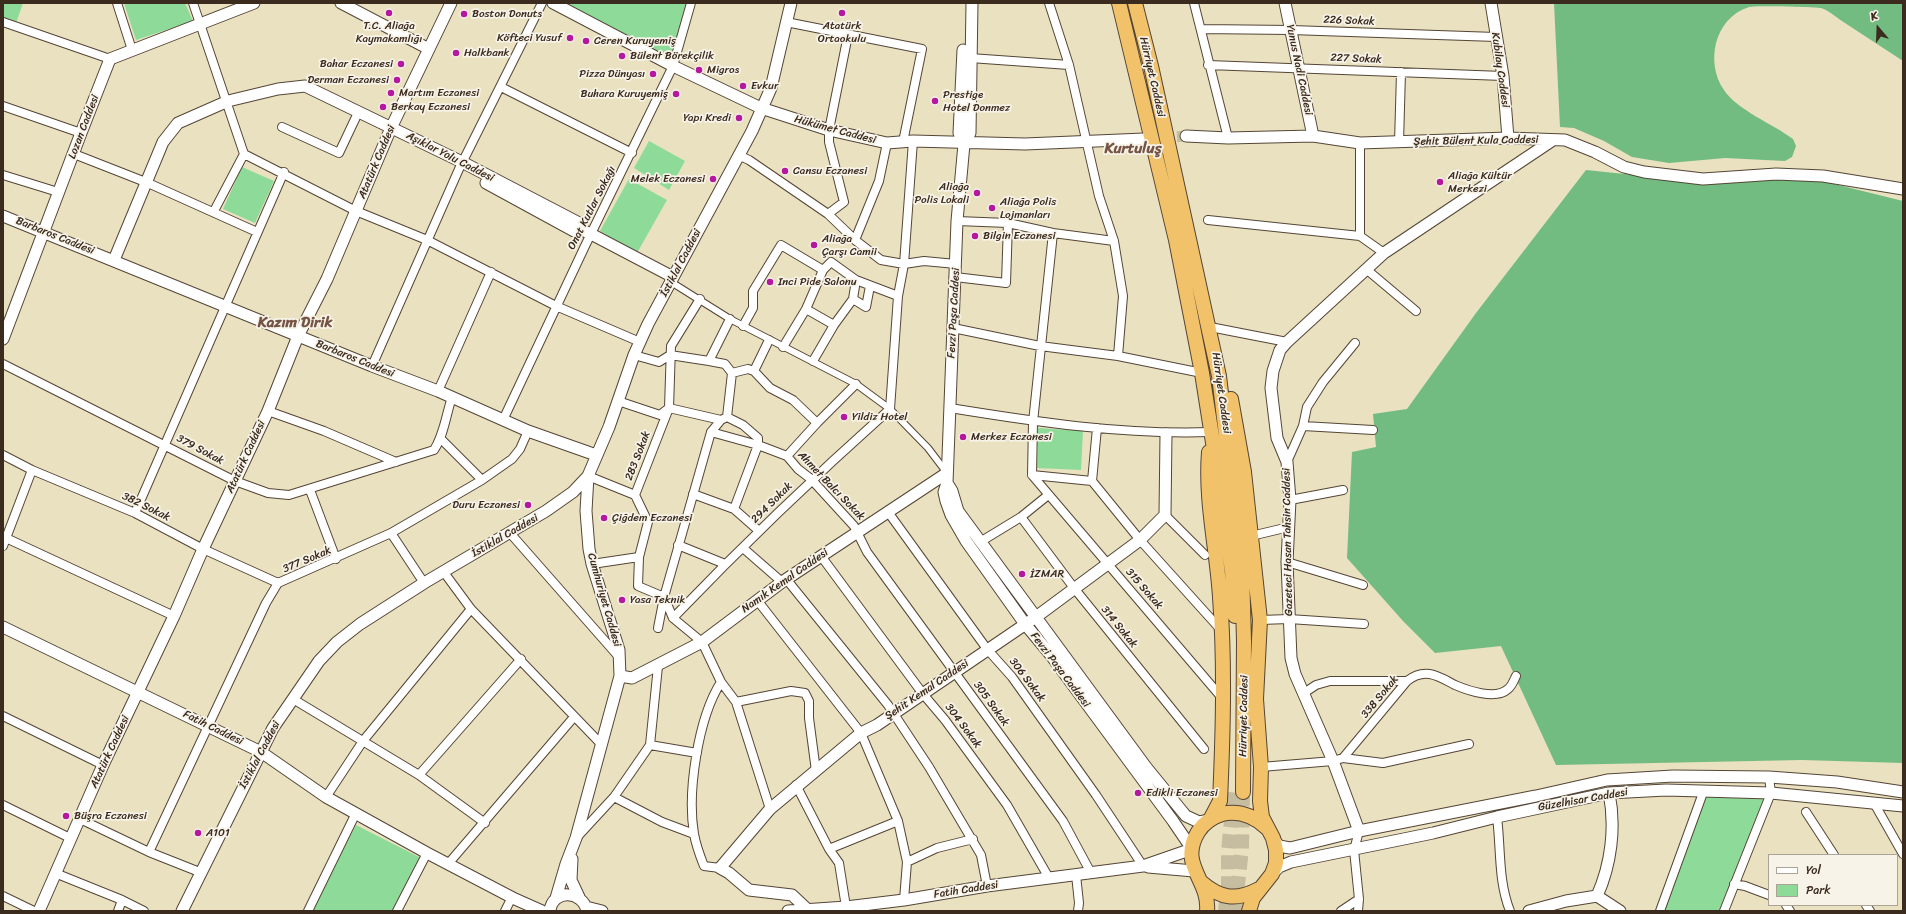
<!DOCTYPE html>
<meta charset="utf-8">
<style>
body{margin:0}
#map{position:relative;width:1906px;height:914px;overflow:hidden;background:#e9e1c0;font-family:Sriracha,sans-serif}
canvas{display:block}
.frame{position:absolute;inset:0;border:4px solid #3b2a1e;pointer-events:none}
.legend{position:absolute;left:1768px;top:854px;width:130px;height:52px;box-sizing:border-box;background:#f7f3e8;border:1px solid #aca397;margin:0;padding:5px 7px;list-style:none;font-size:12px;color:#3b2a1e}
.legend li{display:flex;align-items:center;gap:8px;height:20px}
.legend b{width:20px;border:1px solid #aca397}
.north{position:absolute;left:1858px;top:8px;width:40px;height:40px;-webkit-text-stroke:3px #f7f3e8;paint-order:stroke;rotate:341deg;font-size:11px;font-weight:700;line-height:16px;text-align:center;color:#3b2a1e}
.north::after{content:'';display:block;margin:auto;width:14px;height:18px;background:#3b2a1e;clip-path:polygon(50% 0,100% 100%,50% 72%,0 100%)}
</style>
<div id="map">
<canvas width="1906" height="914"></canvas>
<div class="frame"></div>
<ul class="legend">
<li><b style="height:5px;background:#fff"></b>Yol</li>
<li><b style="height:11px;background:#8edb99"></b>Park</li>
</ul>
<div class="north">K</div>
</div>
<script>
const ctx = document.querySelector('canvas').getContext('2d');
ctx.lineJoin = 'round';
function fillPath(path, color) { ctx.fillStyle = color; ctx.fill(path, 'evenodd'); }
function stroke(path, color, width, dash) { ctx.strokeStyle = color; ctx.lineWidth = width; ctx.lineCap = dash ? 'butt' : 'round'; ctx.setLineDash(dash || []); ctx.stroke(path); }
function label(font, color, halo, rows, align = 'center') {
  ctx.font = font + ' Sriracha,sans-serif'; ctx.lineWidth = 3.5; ctx.setLineDash([]); ctx.textBaseline = 'middle'; ctx.strokeStyle = halo; ctx.fillStyle = color; for (const [text, x, y, turn = 0] of rows) {
    ctx.save(); ctx.translate(x, y); ctx.rotate((+turn || 0) * Math.PI / 180); ctx.textAlign = isNaN(turn) ? turn : align; if (halo) ctx.strokeText(text, 0, 0); ctx.fillText(text, 0, 0); ctx.restore();
  }
}
fillPath(new Path2D(`
 M3,3H23L15,26L3,22Z
 M124,3H185L193,21L136,40Z
 M553,3H691L673,66Z
 M649,141L685,161L669,190L634,168Z
 M242,167L274,181L255,223L223,209Z
 M629,179L667,200L637,253L600,231Z
 M1038,428L1083,431L1081,470L1037,468Z
 M1704,790L1771,793L1724,911H1660Z
 M356,825L421,858L394,911H311Z`), '#8edb99');
fillPath(new Path2D(`
 M1554,3H1903V61C1883,48 1862,34 1842,21C1836,17 1828,10 1821,8C1815,7 1754,5 1749,7C1714,18 1705,63 1724,90C1737,110 1773,124 1793,139L1796,146L1792,157L1785,161L1725,158L1669,163L1632,157L1604,141L1574,128L1560,127Z
 M1586,170L1701,182L1810,178L1903,201V763L1802,760L1556,765L1501,646L1435,653L1403,621L1347,558L1352,452L1376,447L1373,414L1407,409L1476,313Z`), '#72bb81');
stroke(new Path2D(`
 M1144,139L1186,136`), '#c6bca0', 11, [11, 5.5]);
stroke(new Path2D(`
 M1225,911L1228,884V851L1234,790
 M1235,911L1242,849L1243,792`), '#c6bca0', 14, [14, 7]);
const pedestrian = new Path2D(`
 M671,282L730,319L856,384L890,409L928,448L947,473`);
const minor = new Path2D(`
 M117,3L132,50
 M193,3L244,154
 M1049,3L1069,65L1099,196L1114,241L1123,296L1118,356
 M1194,3L1228,138
 M3,22L110,59
 M786,22L922,49L903,142
 M1201,29L1291,30L1496,37
 M970,58L1069,65
 M1208,65L1503,76
 M501,87L632,153
 M3,106L81,133
 M282,127L339,153L356,117
 M1360,143V236
 M1399,143L1401,72
 M74,154L148,183L257,232
 M738,155L749,160L828,214L855,240L881,260L904,264L924,261L956,264
 M3,175L58,192
 M214,211L244,154L356,211L427,240L556,306L640,342
 M828,214L844,202L829,142V130L848,35
 M1208,220L1360,236L1384,253
 M957,221L1008,223L1053,233L1114,241
 M855,240L879,181L887,143
 M1366,269L1416,311
 M955,277L1006,283L1008,223
 M856,280L853,299L866,307L870,286
 M700,299L671,346L669,408L635,495L648,522L639,557L638,586L664,597L673,618L702,642L721,682L736,702L791,691L805,693L809,701V718L816,771
 M806,309L823,270L831,262L856,280L898,296
 M743,326L753,308V291L781,245L823,270
 M1210,327L1287,342
 M953,328L1040,346L1118,356L1202,373
 M783,347L806,309L834,325
 M634,355L659,362L670,355L709,361L725,364L732,373
 M709,361L730,319
 M813,361L834,325L853,299
 M3,364L235,481L268,493L289,495L434,450C444,435 446,415 452,397
 M372,366L459,169L542,3
 M754,371L769,340
 M732,373L748,369L754,371L770,388L793,400L817,423
 M438,391L491,272
 M618,401L660,415L669,408L721,420L727,417L743,425L758,438V445L787,456L798,469L811,479L854,526L867,552L1063,821L1091,873
 M950,408C1036,422 1123,435 1211,432
 M268,411L324,431L396,462
 M727,417L732,373
 M503,420L585,246L673,66L691,3
 M1303,426L1373,430
 M711,432L758,445L734,509
 M441,439L482,480
 M3,455L32,470L135,513L203,549L278,583
 M787,456L817,423L856,384
 M1287,462L1303,426L1307,407L1323,382L1355,343
 M1032,475L1222,698
 M1032,475L1033,422L1053,233
 M1032,475L1092,481
 M588,476L635,495
 M1092,481L1140,540L1221,630
 M1092,481L1097,428
 M310,490L336,559
 M693,494L734,509L759,531
 M1290,500L1343,490
 M888,512L987,649L1012,677L1096,795L1143,866
 M135,513L284,172
 M1165,515L1205,555
 M1021,517L1074,588L1204,749
 M391,533L424,583
 M510,533L619,657
 M1251,536L1289,527
 M6,538L174,616
 M980,542L1021,517L1047,496
 M678,545L725,564
 M3,546L32,470
 M743,548L782,582
 M821,556L923,694L945,720L1007,805L1049,878
 M1287,562L1363,585
 M592,564L639,557
 M443,571L471,609L602,745
 M787,580L888,705L929,767L981,855L987,886
 M757,600L861,733L898,821L907,862L904,900
 M673,618C743,545 815,476 890,409L898,296L904,264L913,141
 M1260,620L1289,619L1364,624
 M658,628L664,597L711,432L721,420
 M1304,693L1316,685L1330,681H1407
 M293,699L419,775L485,823
 M736,702L770,809
 M3,716L103,765
 M650,745L697,753
 M1343,758L1383,763L1469,744
 M1261,767L1333,761L1343,758L1407,681C1425,667 1438,676 1455,685C1469,691 1496,700 1508,689C1512,686 1514,680 1516,676
 M419,775L521,659
 M796,785L829,849L839,863L846,907
 M326,797L363,741L471,609
 M614,797L662,822L694,834
 M1874,803L1903,854
 M3,805L70,838
 M1806,812L1834,855
 M1497,817C1501,848 1498,881 1510,911
 M80,819L149,852L202,873
 M578,836L614,797L650,745L658,666
 M829,849L898,821
 M149,852L266,603L278,583L391,533L482,480L512,459L520,449L528,431
 M907,862L937,848L973,839
 M448,864L574,717
 M720,868L704,866C700,856 696,845 694,834C687,792 698,718 721,682
 M55,873L122,900L118,911
 M1076,875L1079,903L1078,911
 M1734,884L1745,886L1769,895
 M3,896L34,911
 M122,900L144,911
 M1786,905L1790,911
 M1866,905L1870,911
 M308,911L356,813
 M397,911L427,853
 M505,911L512,897
 M1341,911L1359,899
 M1358,911L1359,899L1354,850L1359,831
 M1660,911L1704,790
 M1724,911L1771,793L1769,777`);
const tertiary = new Path2D(`
 M341,3L429,49
 M553,3L673,66L761,108L829,130L887,143L913,141L1025,144L1144,139
 M1285,3L1313,136
 M1491,3L1503,76L1508,138
 M963,50L959,133L964,144
 M1186,136L1228,138L1313,136L1360,143L1508,138L1565,140L1595,152L1624,167L1644,172L1703,179L1776,174L1823,176L1903,189
 M486,183L574,231L582,230L591,234L673,277
 M3,216L372,366L438,391L528,431L596,455
 M114,260L163,142L178,123L228,101L278,89L305,86L462,162L579,223L582,230
 M3,339L81,133L110,59L254,3
 M947,483L952,491L958,511L1146,767L1181,810L1186,816L1199,822L1210,820
 M3,627L261,752L326,797L427,853L515,899L542,911
 M620,676L632,678L702,642L782,582L947,473
 M1359,831L1333,761L1295,674L1291,658L1287,562L1290,500L1287,462L1277,438L1271,388L1273,371L1280,350L1287,342L1384,253L1553,140
 M1273,838L1279,846L1290,848L1359,831L1536,796L1607,780L1673,776L1769,777L1837,782L1903,792
 M572,859L571,880L579,897
 M1148,867L1194,871
 M1272,874L1279,867L1291,862L1433,833L1497,817L1609,793L1666,790L1771,793L1903,806
 M1597,896C1611,865 1616,827 1609,793
 M1597,896L1620,911
 M556,898L566,864L576,838L620,676L619,650L592,564L589,549L586,511L588,476
 M586,907L602,911
 M808,910L792,895L749,890L729,873L720,868L770,809L861,733L877,725L1036,617L1140,540L1165,515L1166,434
 M39,911L103,765L174,616L203,549L268,411L298,336L327,279L391,128L451,3
 M182,911L273,728L319,661L337,642L360,624L424,583L546,511L573,492L588,476L609,427L634,355L648,324L752,131L771,88L791,3
 M550,911C552,889 583,890 587,911
 M788,911L846,907L904,900L987,886L1143,866L1192,849L1173,821L1050,654L1025,624L966,541L951,515L946,501L944,492L947,483L957,221L964,144L970,133L972,3
 M1529,911L1566,901L1597,896`);
const trunk = new Path2D(`
 M1119,3L1176,240L1202,373L1223,506L1232,571L1235,616
 M1135,3L1151,66L1219,376L1242,570L1244,641L1243,792
 M1231,399L1244,472L1260,620L1256,699L1261,767L1260,801L1262,817L1273,838L1276,850V863L1272,874L1253,898L1249,911
 M1209,452C1205,501 1217,549 1220,597C1225,665 1223,733 1220,801L1210,820
 M1201,882C1221,899 1236,901 1259,889
 M1207,911C1210,880 1178,865 1198,832C1203,824 1212,817 1222,814C1240,810 1254,816 1267,828`);
stroke(pedestrian, '#554536', 8);
stroke(minor, '#554536', 10);
stroke(tertiary, '#554536', 13);
stroke(trunk, '#554536', 16);
stroke(pedestrian, '#fff', 6);
stroke(minor, '#fff', 8);
stroke(tertiary, '#fff', 11);
stroke(trunk, '#f2c26a', 14);
for (const [x, y, r, color] of [
 [389,13,4,"#b5179e"],
 [842,13,4,"#b5179e"],
 [464,14,4,"#b5179e"],
 [570,38,4,"#b5179e"],
 [586,41,4,"#b5179e"],
 [456,53,4,"#b5179e"],
 [622,56,4,"#b5179e"],
 [401,64,4,"#b5179e"],
 [699,70,4,"#b5179e"],
 [653,74,4,"#b5179e"],
 [397,80,4,"#b5179e"],
 [743,86,4,"#b5179e"],
 [391,93,4,"#b5179e"],
 [676,94,4,"#b5179e"],
 [935,101,4,"#b5179e"],
 [383,107,4,"#b5179e"],
 [739,118,4,"#b5179e"],
 [785,171,4,"#b5179e"],
 [713,179,4,"#b5179e"],
 [1440,182,4,"#b5179e"],
 [977,193,4,"#b5179e"],
 [992,208,4,"#b5179e"],
 [975,236,4,"#b5179e"],
 [814,245,4,"#b5179e"],
 [770,282,4,"#b5179e"],
 [844,417,4,"#b5179e"],
 [963,437,4,"#b5179e"],
 [528,505,4,"#b5179e"],
 [604,518,4,"#b5179e"],
 [1022,574,4,"#b5179e"],
 [622,600,4,"#b5179e"],
 [1138,793,4,"#b5179e"],
 [66,816,4,"#b5179e"],
 [198,833,4,"#b5179e"]
]) { const dot = new Path2D(); dot.arc(x, y, r, 0, 2 * Math.PI); ctx.fillStyle = color; ctx.fill(dot); stroke(dot, '#f7f3e8', 1.5); }
label('11px', '#3b2a1e', '#f7f3e8', [
 ["Boston Donuts",472,14],
 ["T.C. Aliağa",389,26,"center"],
 ["Kaymakamlığı",389,39,"center"],
 ["Atatürk",842,26,"center"],
 ["Ortaokulu",842,39,"center"],
 ["Köfteci Yusuf",562,38,"right"],
 ["Ceren Kuruyemiş",594,41],
 ["Halkbank",464,53],
 ["Bülent Börekçilik",630,56],
 ["Bahar Eczanesi",393,64,"right"],
 ["Migros",707,70],
 ["Pizza Dünyası",645,74,"right"],
 ["Derman Eczanesi",389,80,"right"],
 ["Evkur",751,86],
 ["Martım Eczanesi",399,93],
 ["Buhara Kuruyemiş",668,94,"right"],
 ["Prestige",943,95],
 ["Hotel Donmez",943,108],
 ["Berkay Eczanesi",391,107],
 ["Yapı Kredi",731,118,"right"],
 ["Cansu Eczanesi",793,171],
 ["Aliağa Kültür",1448,176],
 ["Merkezi",1448,189],
 ["Melek Eczanesi",705,179,"right"],
 ["Aliağa",969,187,"right"],
 ["Polis Lokali",969,200,"right"],
 ["Aliağa Polis",1000,202],
 ["Lojmanları",1000,215],
 ["Bilgin Eczanesi",983,236],
 ["Aliağa",822,239],
 ["Çarşı Camii",822,252],
 ["Inci Pide Salonu",778,282],
 ["Yildiz Hotel",852,417],
 ["Merkez Eczanesi",971,437],
 ["Duru Eczanesi",520,505,"right"],
 ["Çiğdem Eczanesi",612,518],
 ["İZMAR",1030,574],
 ["Yasa Teknik",630,600],
 ["Edikli Eczanesi",1146,793],
 ["Büşra Eczanesi",74,816],
 ["A101",206,833]
], 'left');
label('11px', '#3b2a1e', '#f7f3e8', [
 ["226 Sokak",1349,21,2],
 ["227 Sokak",1356,59,2],
 ["Yunus Nadi Caddesi",1299,70,78],
 ["Kubilay Caddesi",1500,70,82],
 ["Hürriyet Caddesi",1152,77,77],
 ["Lozan Caddesi",84,127,-69],
 ["Hükümet Caddesi",835,130,15],
 ["Şehit Bülent Kula Caddesi",1476,141,-1],
 ["Aşıklar Yolu Caddesi",450,157,27],
 ["Atatürk Caddesi",377,162,-67],
 ["Onat Kutlar Sokağı",592,208,-63],
 ["Barbaros Caddesi",55,236,22],
 ["İstiklal Caddesi",681,263,-62],
 ["Fevzi Paşa Caddesi",954,313,-87],
 ["Barbaros Caddesi",355,359,22],
 ["Hürriyet Caddesi",1221,393,82],
 ["379 Sokak",200,450,28],
 ["283 Sokak",638,456,-69],
 ["Atatürk Caddesi",246,457,-65],
 ["Ahmet Balcı Sokak",831,486,46],
 ["294 Sokak",772,503,-45],
 ["382 Sokak",146,507,26],
 ["İstiklal Caddesi",505,536,-30],
 ["Gazeteci Hasan Tahsin Caddesi",1288,542,-91],
 ["377 Sokak",307,560,-23],
 ["Namık Kemal Caddesi",785,581,-35],
 ["315 Sokak",1144,589,49],
 ["Cumhuriyet Caddesi",604,600,74],
 ["314 Sokak",1119,627,51],
 ["Fevzi Paşa Caddesi",1060,670,53],
 ["306 Sokak",1027,680,53],
 ["Şehit Kemal Caddesi",927,690,-34],
 ["338 Sokak",1380,697,-50],
 ["305 Sokak",991,704,54],
 ["Hürriyet Caddesi",1244,716,-89],
 ["304 Sokak",963,726,53],
 ["Fatih Caddesi",213,728,26],
 ["Atatürk Caddesi",110,752,-65],
 ["İstiklal Caddesi",260,755,-62],
 ["Güzelhisar Caddesi",1583,800,-10],
 ["Fatih Caddesi",966,890,-9]
]);
label('bold 15px', '#755445', '#f7f3e8', [
 ["Kurtuluş",1133,149],
 ["Kazım Dirik",295,323]
]);
</script>
